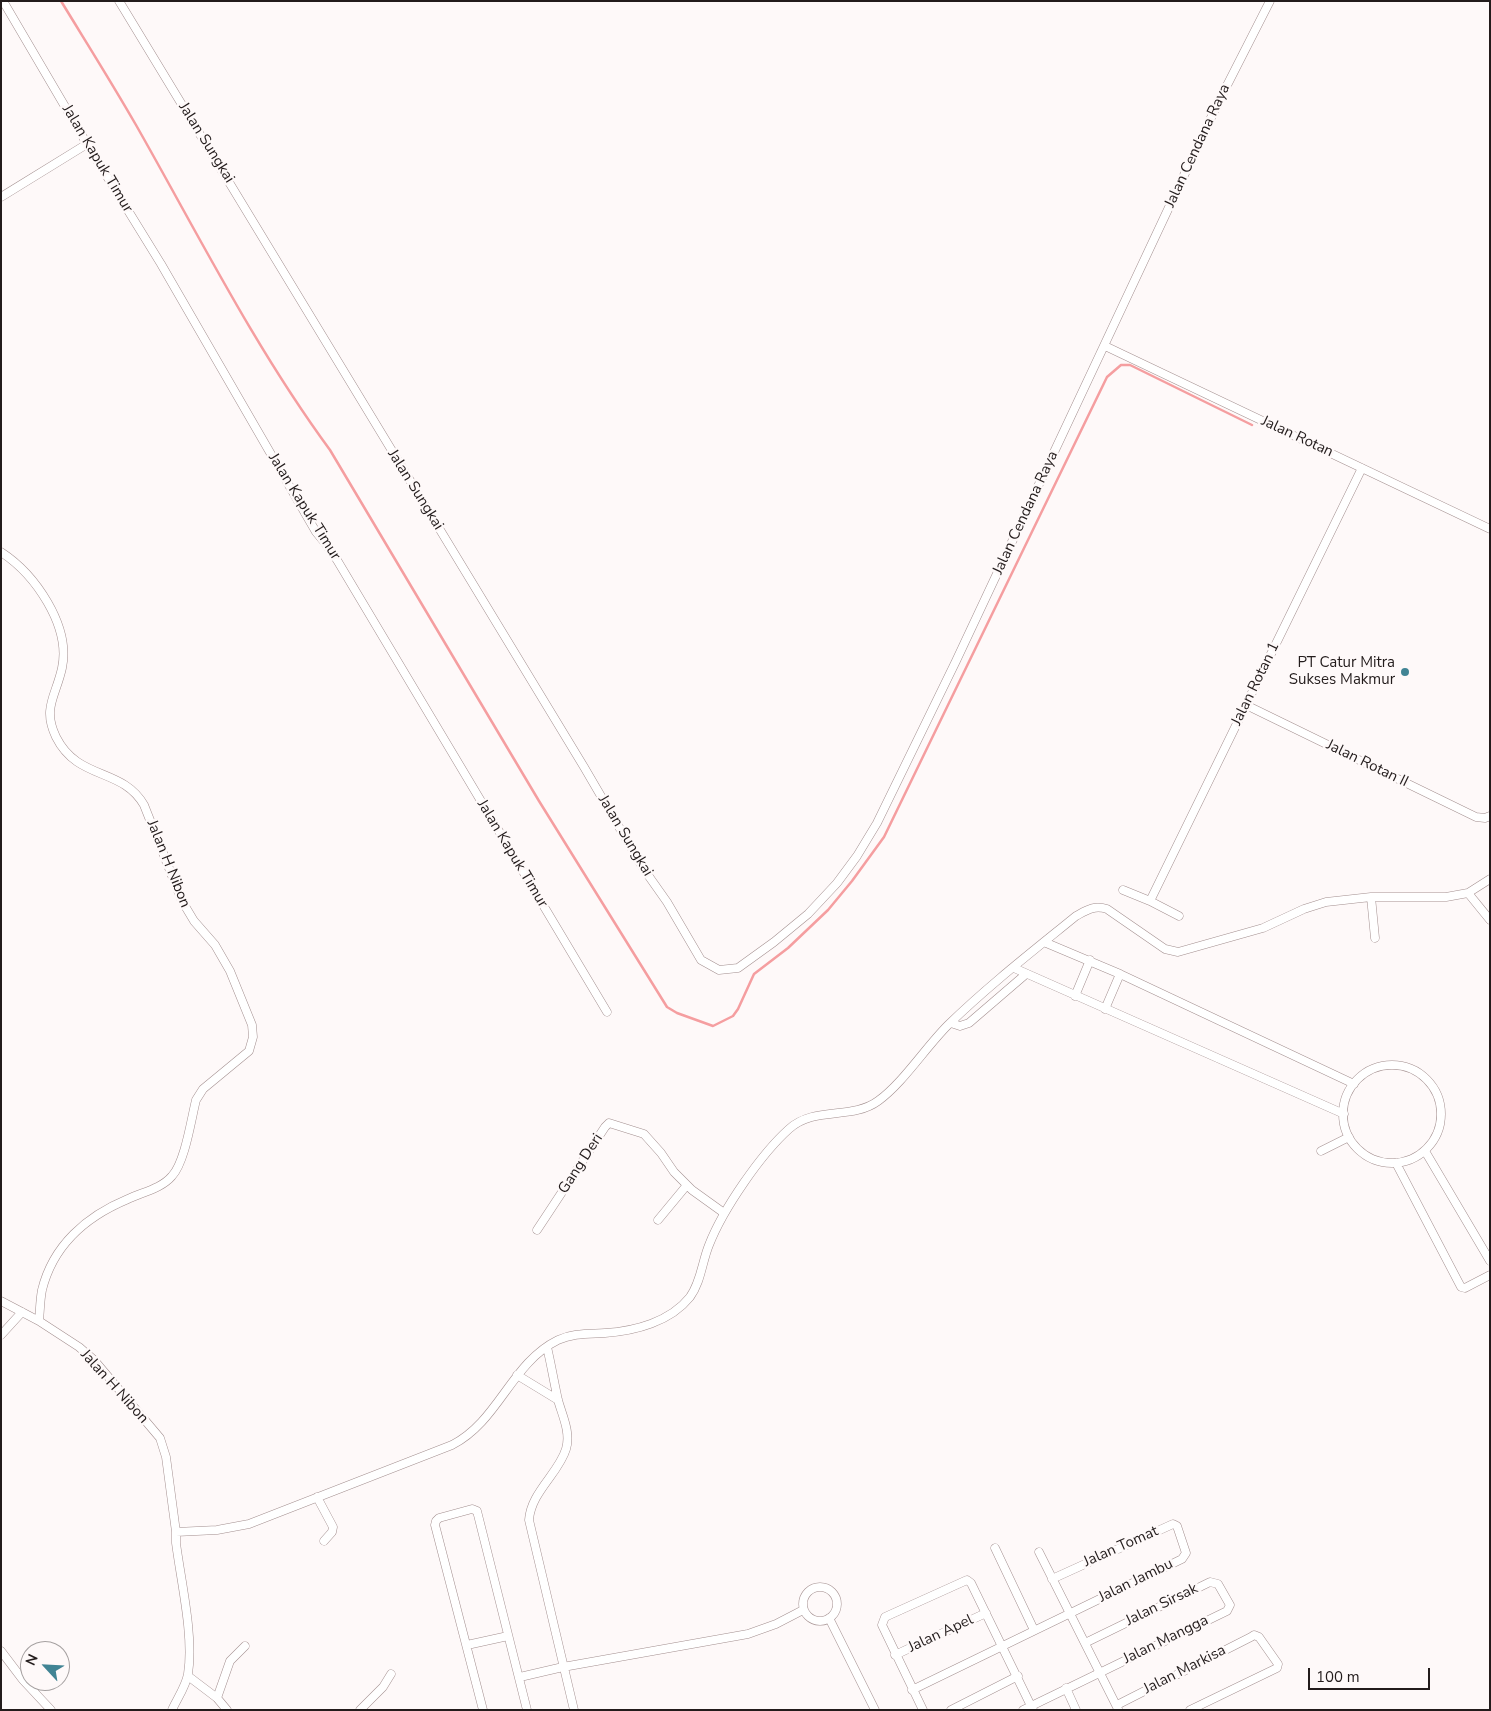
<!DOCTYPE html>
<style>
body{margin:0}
#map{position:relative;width:1491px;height:1711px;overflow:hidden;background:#fef9f9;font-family:"Nunito Sans",sans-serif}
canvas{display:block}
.frame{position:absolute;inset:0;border:2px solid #231c1c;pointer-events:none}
.north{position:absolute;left:20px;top:1641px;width:50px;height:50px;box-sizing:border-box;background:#fef9f9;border:1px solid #a6a1a1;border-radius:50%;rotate:295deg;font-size:14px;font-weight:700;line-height:20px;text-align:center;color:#231c1c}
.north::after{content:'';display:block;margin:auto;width:18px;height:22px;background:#418494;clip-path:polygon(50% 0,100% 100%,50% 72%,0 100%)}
.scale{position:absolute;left:1308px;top:1668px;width:122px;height:22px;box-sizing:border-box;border:2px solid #231c1c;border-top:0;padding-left:6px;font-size:15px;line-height:18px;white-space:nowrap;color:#231c1c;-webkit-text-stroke:4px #fef9f9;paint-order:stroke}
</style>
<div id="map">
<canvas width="1491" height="1711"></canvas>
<div class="frame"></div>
<div class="north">N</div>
<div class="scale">100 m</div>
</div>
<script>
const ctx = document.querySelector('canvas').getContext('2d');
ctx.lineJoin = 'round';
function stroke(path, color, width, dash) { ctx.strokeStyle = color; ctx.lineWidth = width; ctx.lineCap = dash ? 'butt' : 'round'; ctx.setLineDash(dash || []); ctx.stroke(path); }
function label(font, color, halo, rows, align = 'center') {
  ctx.font = font + ' "Nunito Sans",sans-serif'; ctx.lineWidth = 5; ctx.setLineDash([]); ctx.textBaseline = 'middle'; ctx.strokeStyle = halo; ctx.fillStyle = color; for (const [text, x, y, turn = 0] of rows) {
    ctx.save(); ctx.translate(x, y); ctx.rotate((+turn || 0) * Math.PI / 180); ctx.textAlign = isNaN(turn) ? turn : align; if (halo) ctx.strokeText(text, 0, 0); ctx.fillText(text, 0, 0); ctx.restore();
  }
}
stroke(new Path2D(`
 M61,1C86,42 112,83 136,125C198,234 255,348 330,450L539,801L667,1007L677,1013L713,1026L733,1016L738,1009L754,974L788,948L828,910L852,881L884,837L1107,377L1121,365H1130L1252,425`), '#f59ea0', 2.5);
const street = new Path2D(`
 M3,1L87,144L161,264L316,532L325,543L337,560L607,1012
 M119,1L584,767L643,868L667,902L701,960L719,970L738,968L774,942L808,914L837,883L857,856L877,823L956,661L1217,105L1270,1
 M1,197L87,144
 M1105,346L1490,529
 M1,552C35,574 71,626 62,668C56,696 42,708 56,737C78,781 122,767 144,805L182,901L194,921L215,945L230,971L252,1025L253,1037L249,1051L203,1089L196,1100C191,1120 185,1162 172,1176C161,1189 142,1192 128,1199C87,1216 53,1245 42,1290C40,1300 40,1311 39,1321L79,1347L94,1360L160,1438L166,1457L176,1532
 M1246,705L1476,817L1485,818L1490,816
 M1123,890L1150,901L1179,916
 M1468,893L1490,920
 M1371,897L1375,938
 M1150,901L1362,468
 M1044,942L1120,974L1354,1084
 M1014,968L1344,1114
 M1075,996L1090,960
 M1105,1009L1120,974
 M951,1023L960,1026L969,1023L1026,974
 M1343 1114a49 49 0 1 1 98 0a49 49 0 1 1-98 0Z
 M1321,1151L1349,1137
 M1425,1151L1490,1261
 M1396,1163L1461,1287L1465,1288L1490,1275
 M658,1220L687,1185
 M537,1230L605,1127L609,1123L644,1134L661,1153L674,1172L692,1190L724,1213
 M1,1301L39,1321
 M1,1335L22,1312
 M547,1347C551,1364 554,1382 558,1400C562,1415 571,1432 566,1449C559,1473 531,1492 529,1520L574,1710
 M517,1375L558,1400
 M317,1497L333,1527L332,1532L324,1541
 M995,1548L1034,1630
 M1039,1552L1118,1709
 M803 1604a17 17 0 1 1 34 0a17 17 0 1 1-34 0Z
 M829,1618L875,1710
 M467,1645L508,1636
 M1,1651L23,1680L51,1710
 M895,1655L986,1613
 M188,1676L217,1698L227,1710
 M520,1677L563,1667L748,1634L776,1624L803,1610
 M1066,1688L1076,1710
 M912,1690L1182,1559L1186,1553L1177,1526L1173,1524L1052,1579
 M217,1698L230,1661L245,1646
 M1117,1705L1251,1637L1254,1635L1259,1637L1278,1664L1277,1668L1190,1710
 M172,1710C177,1699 186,1686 188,1674C194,1636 181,1582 176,1543V1532L217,1530L249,1524L452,1445C499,1421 511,1363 558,1340C573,1333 589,1334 605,1333C635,1331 670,1322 690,1297C701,1282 702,1262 709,1245C723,1209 761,1154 789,1129C814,1106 852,1120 878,1101C903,1083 925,1048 948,1025C988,986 1033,951 1076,916C1087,910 1094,905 1107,909L1165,949L1178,952L1263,928L1304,909L1326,902L1371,897H1446L1468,893L1490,879
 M360,1710L383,1687L391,1674
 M483,1710L435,1525L436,1521L439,1518L472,1509L477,1511L527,1710
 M923,1710L882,1625L885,1617L967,1580L971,1583L1033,1710
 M951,1710L1018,1676
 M1023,1710L1227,1611L1230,1605L1218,1584L1210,1582L1085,1643`);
stroke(street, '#a38f8f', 9);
stroke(street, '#fff', 8);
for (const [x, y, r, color] of [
 [1405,672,5,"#418494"]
]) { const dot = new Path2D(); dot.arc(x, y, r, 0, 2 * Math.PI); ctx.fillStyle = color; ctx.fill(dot); stroke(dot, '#fef9f9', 2); }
label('15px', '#231c1c', '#fef9f9', [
 ["Jalan Sungkai",206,143,58],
 ["Jalan Cendana Raya",1198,146,-65],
 ["Jalan Kapuk Timur",97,159,59],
 ["Jalan Rotan",1297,437,25],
 ["Jalan Sungkai",415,490,58],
 ["Jalan Kapuk Timur",304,507,58],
 ["Jalan Cendana Raya",1026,513,-65],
 ["Jalan Rotan 1",1256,684,-64],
 ["Jalan Rotan II",1367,764,26],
 ["Jalan Sungkai",625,836,59],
 ["Jalan Kapuk Timur",512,854,59],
 ["Jalan H Nibon",168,864,68],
 ["Gang Deri",581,1164,-57],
 ["Jalan H Nibon",114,1387,48],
 ["Jalan Tomat",1121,1547,-24],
 ["Jalan Jambu",1136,1581,-26],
 ["Jalan Sirsak",1162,1605,-26],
 ["Jalan Apel",941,1634,-25],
 ["Jalan Mangga",1166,1640,-26],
 ["Jalan Markisa",1185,1670,-27]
]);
label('15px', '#231c1c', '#fef9f9', [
 ["PT Catur Mitra",1395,663],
 ["Sukses Makmur",1395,680]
], 'right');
</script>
